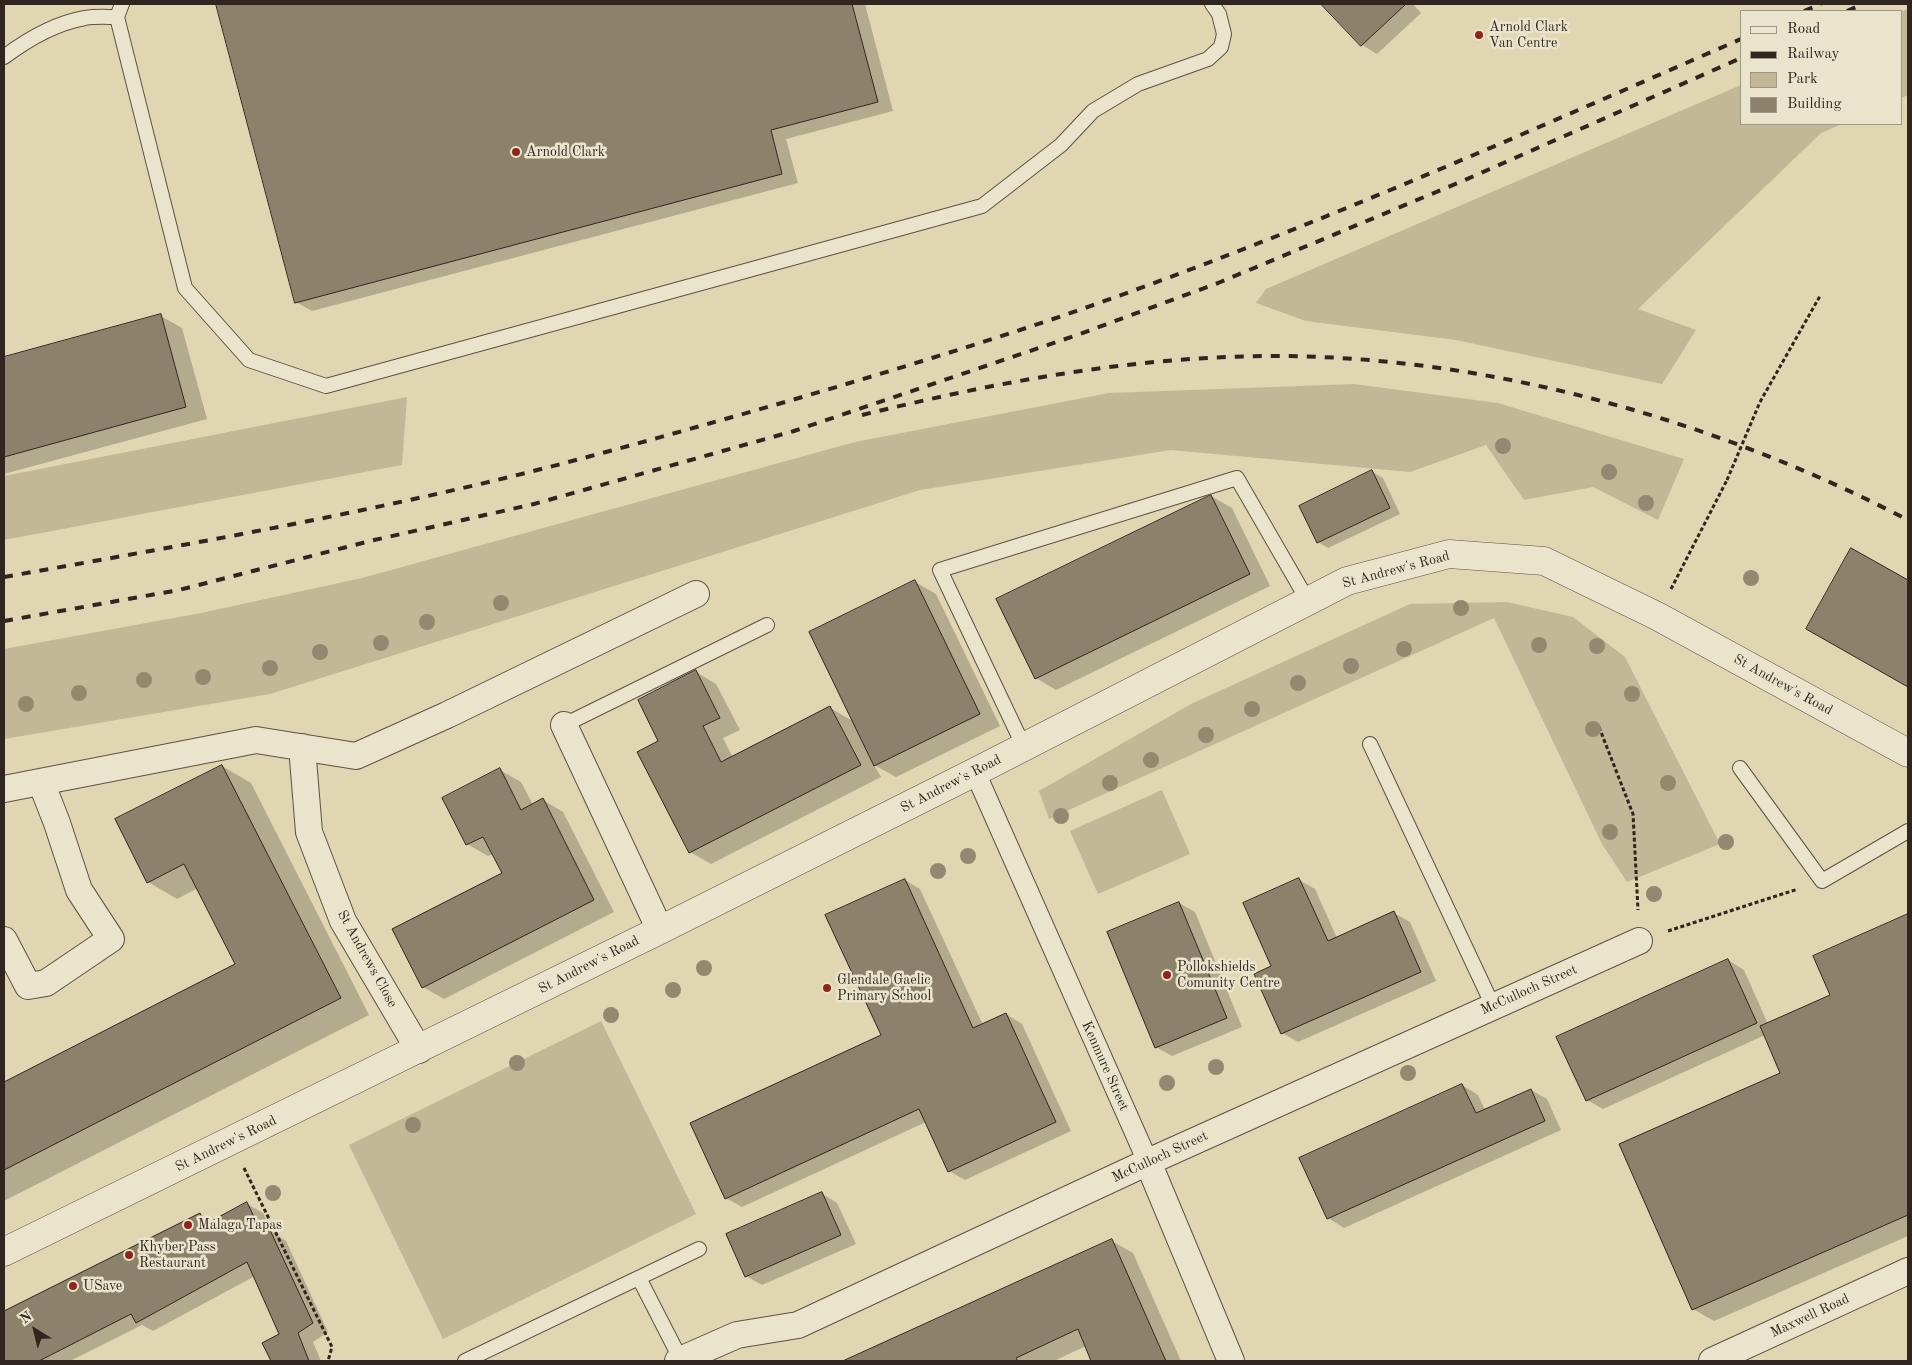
<!DOCTYPE html>
<style>
body{margin:0}
#map{position:relative;width:1912px;height:1365px;overflow:hidden;background:#e0d6b1;font-family:"Old Standard TT",serif}
canvas{display:block}
.frame{position:absolute;inset:0;border:5px solid #30261f;pointer-events:none}
.legend{position:absolute;left:1740px;top:10px;width:162px;height:115px;box-sizing:border-box;background:#ebe4cc;border:1px solid #a09887;margin:0;padding:6px 9px;list-style:none;font-size:15px;color:#30261f}
.legend li{display:flex;align-items:center;gap:10px;height:25px}
.legend b{width:25px;border:1px solid #a09887}
.north{position:absolute;left:10px;top:1305px;width:50px;height:50px;-webkit-text-stroke:4px #ebe4cc;paint-order:stroke;rotate:324deg;font-size:14px;font-weight:700;line-height:20px;text-align:center;color:#30261f}
.north::after{content:'';display:block;margin:auto;width:18px;height:22px;background:#30261f;clip-path:polygon(50% 0,100% 100%,50% 72%,0 100%)}
</style>
<div id="map">
<canvas width="1912" height="1365"></canvas>
<div class="frame"></div>
<ul class="legend">
<li><b style="height:6px;background:#ebe4cc"></b>Road</li>
<li><b style="height:6px;background:#30261f"></b>Railway</li>
<li><b style="height:14px;background:#c2b898"></b>Park</li>
<li><b style="height:14px;background:#8c826b"></b>Building</li>
</ul>
<div class="north">N</div>
</div>
<script>
const ctx = document.querySelector('canvas').getContext('2d');
ctx.lineJoin = 'round';
function fillPath(path, color) { ctx.fillStyle = color; ctx.fill(path, 'evenodd'); }
function stroke(path, color, width, dash) { ctx.strokeStyle = color; ctx.lineWidth = width; ctx.lineCap = dash ? 'butt' : 'round'; ctx.setLineDash(dash || []); ctx.stroke(path); }
function label(font, color, halo, rows, align = 'center') {
  ctx.font = font + ' "Old Standard TT",serif'; ctx.lineWidth = 5; ctx.setLineDash([]); ctx.textBaseline = 'middle'; ctx.strokeStyle = halo; ctx.fillStyle = color; for (const [text, x, y, turn = 0] of rows) {
    ctx.save(); ctx.translate(x, y); ctx.rotate((+turn || 0) * Math.PI / 180); ctx.textAlign = isNaN(turn) ? turn : align; if (halo) ctx.strokeText(text, 0, 0); ctx.fillText(text, 0, 0); ctx.restore();
  }
}
fillPath(new Path2D(`
 M1908,9V95L1901,98V12Z
 M1741,85V124H1842L1821,133L1638,309L1696,330L1662,384L1456,340L1306,321L1256,303L1266,289Z
 M1354,384L1498,403L1684,459L1658,520L1593,487L1524,500L1486,445L1410,472L1171,450L920,490L270,694L4,739V649L201,613L362,578L855,442L1109,393Z
 M407,397L402,465L4,540V476Z
 M1507,602L1573,617L1625,657L1720,844L1627,882L1602,844L1494,618L1049,819L1039,791L1191,704L1410,604Z
 M1162,790L1190,854L1098,894L1070,831Z
 M601,1021L696,1214L443,1339L349,1145Z`), '#c2b898');
fillPath(new Path2D(`
 M218,4H865L893,111L786,139L798,183L312,311L296,302Z
 M1323,4H1413L1421,13L1377,54L1362,45Z
 M161,316L182,328L207,419L4,474V358Z
 M1372,472L1383,478L1400,514L1328,548L1318,542Z
 M1211,496L1232,508L1270,586L1056,690L1036,678Z
 M1852,550L1908,582V686L1828,641Z
 M915,582L936,594L1000,726L896,777L874,765L881,777L711,864L690,852L660,741L696,672L716,684L740,730L723,738L733,758L830,708L853,721Z
 M222,766L251,783L369,1015L4,1201V1084L237,965L198,888L177,899L148,882Z
 M500,770L521,782L533,805L543,800L563,812L614,912L444,999L423,987L503,873L493,854L488,856L467,844Z
 M905,880L920,889L983,1025L1006,1014L1022,1024L1071,1131L965,1180L949,1171L926,1122L742,1207L726,1198L882,1035Z
 M1299,880L1315,889L1337,938L1394,913L1410,922L1436,981L1298,1042L1282,1033L1273,967Z
 M1179,903L1195,912L1242,1027L1172,1056L1156,1047Z
 M1908,916V1236L1714,1321L1693,1309L1782,1074L1765,1035L1603,1109L1587,1100L1728,960L1744,970L1768,1024L1832,996L1815,957Z
 M1462,1085L1478,1095L1485,1110L1531,1090L1547,1099L1561,1130L1344,1228L1328,1218Z
 M821,1193L837,1203L856,1244L762,1285L746,1276Z
 M247,1204L263,1213L272,1232L286,1241L328,1332L313,1342L321,1361H273L264,1344L281,1335L255,1276L153,1331L142,1325L70,1361H4V1312L200,1214L212,1221Z
 M1112,1241L1133,1253L1181,1361H1093L1086,1346L1054,1361H846Z`), '#0003');
const building = new Path2D(`
 M216,4H852L878,102L771,130L782,174L295,303Z
 M1321,4H1406L1361,46Z
 M161,314L186,407L4,457V357Z
 M1372,470L1390,508L1317,543L1299,506Z
 M1211,495L1250,574L1035,679L996,599Z
 M1851,548L1908,580V687L1806,629Z
 M915,580L980,714L874,766L809,632Z
 M696,670L720,718L703,726L721,762L830,706L861,765L689,853L637,752L658,741L638,700Z
 M222,765L341,998L4,1170V1082L235,964L184,864L147,883L115,819Z
 M500,768L521,810L543,798L594,900L422,988L392,929L502,873L483,837L466,845L442,798Z
 M1299,878L1328,941L1394,911L1421,972L1281,1034L1254,974L1271,966L1243,903Z
 M905,879L973,1028L1006,1013L1056,1122L948,1172L919,1109L725,1199L690,1123L881,1035L825,915Z
 M1179,902L1227,1018L1155,1048L1107,932Z
 M1908,914V1215L1692,1310L1619,1144L1780,1073L1760,1026L1830,995L1813,956Z
 M1728,959L1757,1023L1586,1101L1556,1037Z
 M1462,1084L1476,1113L1531,1089L1545,1121L1327,1219L1299,1158Z
 M822,1192L841,1235L745,1277L726,1234Z
 M247,1202L262,1234L270,1230L313,1323L298,1333L309,1361H271L262,1343L279,1334L247,1262L136,1323L131,1314L39,1361H4V1311L200,1213L205,1224Z
 M1112,1239L1166,1361H1091L1078,1329L1016,1358L1018,1361H843Z`);
fillPath(building, '#8c826b');
stroke(building, '#30261f', 1);
const service = new Path2D(`
 M122,4L117,17L185,288L249,360L326,386L982,206L1061,145L1093,111L1138,84L1208,59L1221,47L1224,34L1219,14L1212,4
 M4,57C28,39 56,23 85,18C95,16 107,17 117,17
 M564,725L767,625
 M1370,744L1493,1006
 M1024,747L940,570L1237,478L1308,601
 M1740,768L1822,881L1908,831
 M639,1278L681,1360
 M465,1361L699,1249`);
const pedestrian = new Path2D(`
 M975,772L1148,1162`);
const minor = new Path2D(`
 M564,725L660,930
 M302,747L309,832L343,921L419,1050
 M4,789L256,740L356,756L447,715L696,594
 M4,940L28,986L46,983L111,939L79,890L57,823L41,782
 M1148,1162L1231,1361
 M678,1361L737,1335L798,1325L1148,1162L1639,941
 M1712,1361L1908,1271`);
const tertiary = new Path2D(`
 M4,1252L660,930L975,772L1347,581L1449,554L1544,561L1657,616L1908,753`);
stroke(service, '#5c5244', 16);
stroke(pedestrian, '#5c5244', 22);
stroke(minor, '#5c5244', 28);
stroke(tertiary, '#5c5244', 29);
stroke(new Path2D(`
 M1760,402L1820,296
 M1671,589L1727,480
 M1599,727L1633,814L1638,910
 M1668,931L1798,889
 M244,1168L332,1347L328,1361`), '#30261f', 3, [4, 2.5]);
stroke(service, '#ebe4cc', 14);
stroke(pedestrian, '#ebe4cc', 20);
stroke(minor, '#ebe4cc', 26);
stroke(tertiary, '#ebe4cc', 28);
stroke(new Path2D(`
 M1804,11L1821,4
 M1847,11L1863,4
 M862,415C997,382 1135,356 1274,356C1490,356 1718,421 1908,520
 M4,577C157,550 311,523 463,488C546,469 629,446 711,423C829,390 946,355 1062,316C1293,236 1517,137 1741,39
 M4,621L179,590L370,541L534,504L794,431L1080,334L1218,283L1465,180L1741,58`), '#30261f', 4, [9, 9]);
stroke(new Path2D(`
 M1727,480L1760,402`), '#30261f', 3, [4, 2.5]);
ctx.fillStyle = '#938971';
for (const [x, y] of [
 [1503,446],
 [1609,472],
 [1646,503],
 [1751,578],
 [501,603],
 [1461,608],
 [427,622],
 [381,643],
 [1539,645],
 [1597,646],
 [1404,649],
 [320,652],
 [1351,666],
 [270,668],
 [203,677],
 [144,680],
 [1298,683],
 [79,693],
 [1632,694],
 [26,704],
 [1252,709],
 [1593,729],
 [1206,735],
 [1151,760],
 [1110,783],
 [1668,783],
 [1061,816],
 [1610,832],
 [1726,842],
 [968,856],
 [938,871],
 [1654,894],
 [704,968],
 [673,990],
 [611,1015],
 [517,1063],
 [1216,1067],
 [1408,1073],
 [1167,1083],
 [413,1125],
 [273,1193]
]) { ctx.beginPath(); ctx.arc(x, y, 8, 0, 2 * Math.PI); ctx.fill(); }
for (const [x, y, r, color] of [
 [1479,35,5,"#8f2418"],
 [516,152,5,"#8f2418"],
 [1167,975,5,"#8f2418"],
 [827,988,5,"#8f2418"],
 [188,1225,5,"#8f2418"],
 [129,1255,5,"#8f2418"],
 [73,1286,5,"#8f2418"]
]) { const dot = new Path2D(); dot.arc(x, y, r, 0, 2 * Math.PI); ctx.fillStyle = color; ctx.fill(dot); stroke(dot, '#ebe4cc', 2); }
label('14px', '#30261f', '#ebe4cc', [
 ["Arnold Clark",1489,27],
 ["Van Centre",1489,43],
 ["Arnold Clark",526,152],
 ["Pollokshields",1177,967],
 ["Comunity Centre",1177,983],
 ["Glendale Gaelic",837,980],
 ["Primary School",837,996],
 ["Malaga Tapas",198,1225],
 ["Khyber Pass",139,1247],
 ["Restaurant",139,1263],
 ["USave",83,1286]
], 'left');
label('14px', '#30261f', '#ebe4cc', [
 ["St Andrew's Road",1396,570,-15],
 ["St Andrew's Road",1783,685,29],
 ["St Andrew's Road",951,784,-27],
 ["St Andrews Close",367,959,61],
 ["St Andrew's Road",589,965,-27],
 ["McCulloch Street",1529,990,-24],
 ["Kenmure Street",1105,1066,66],
 ["St Andrew's Road",226,1144,-26],
 ["McCulloch Street",1160,1157,-25],
 ["Maxwell Road",1810,1316,-25]
]);
</script>
